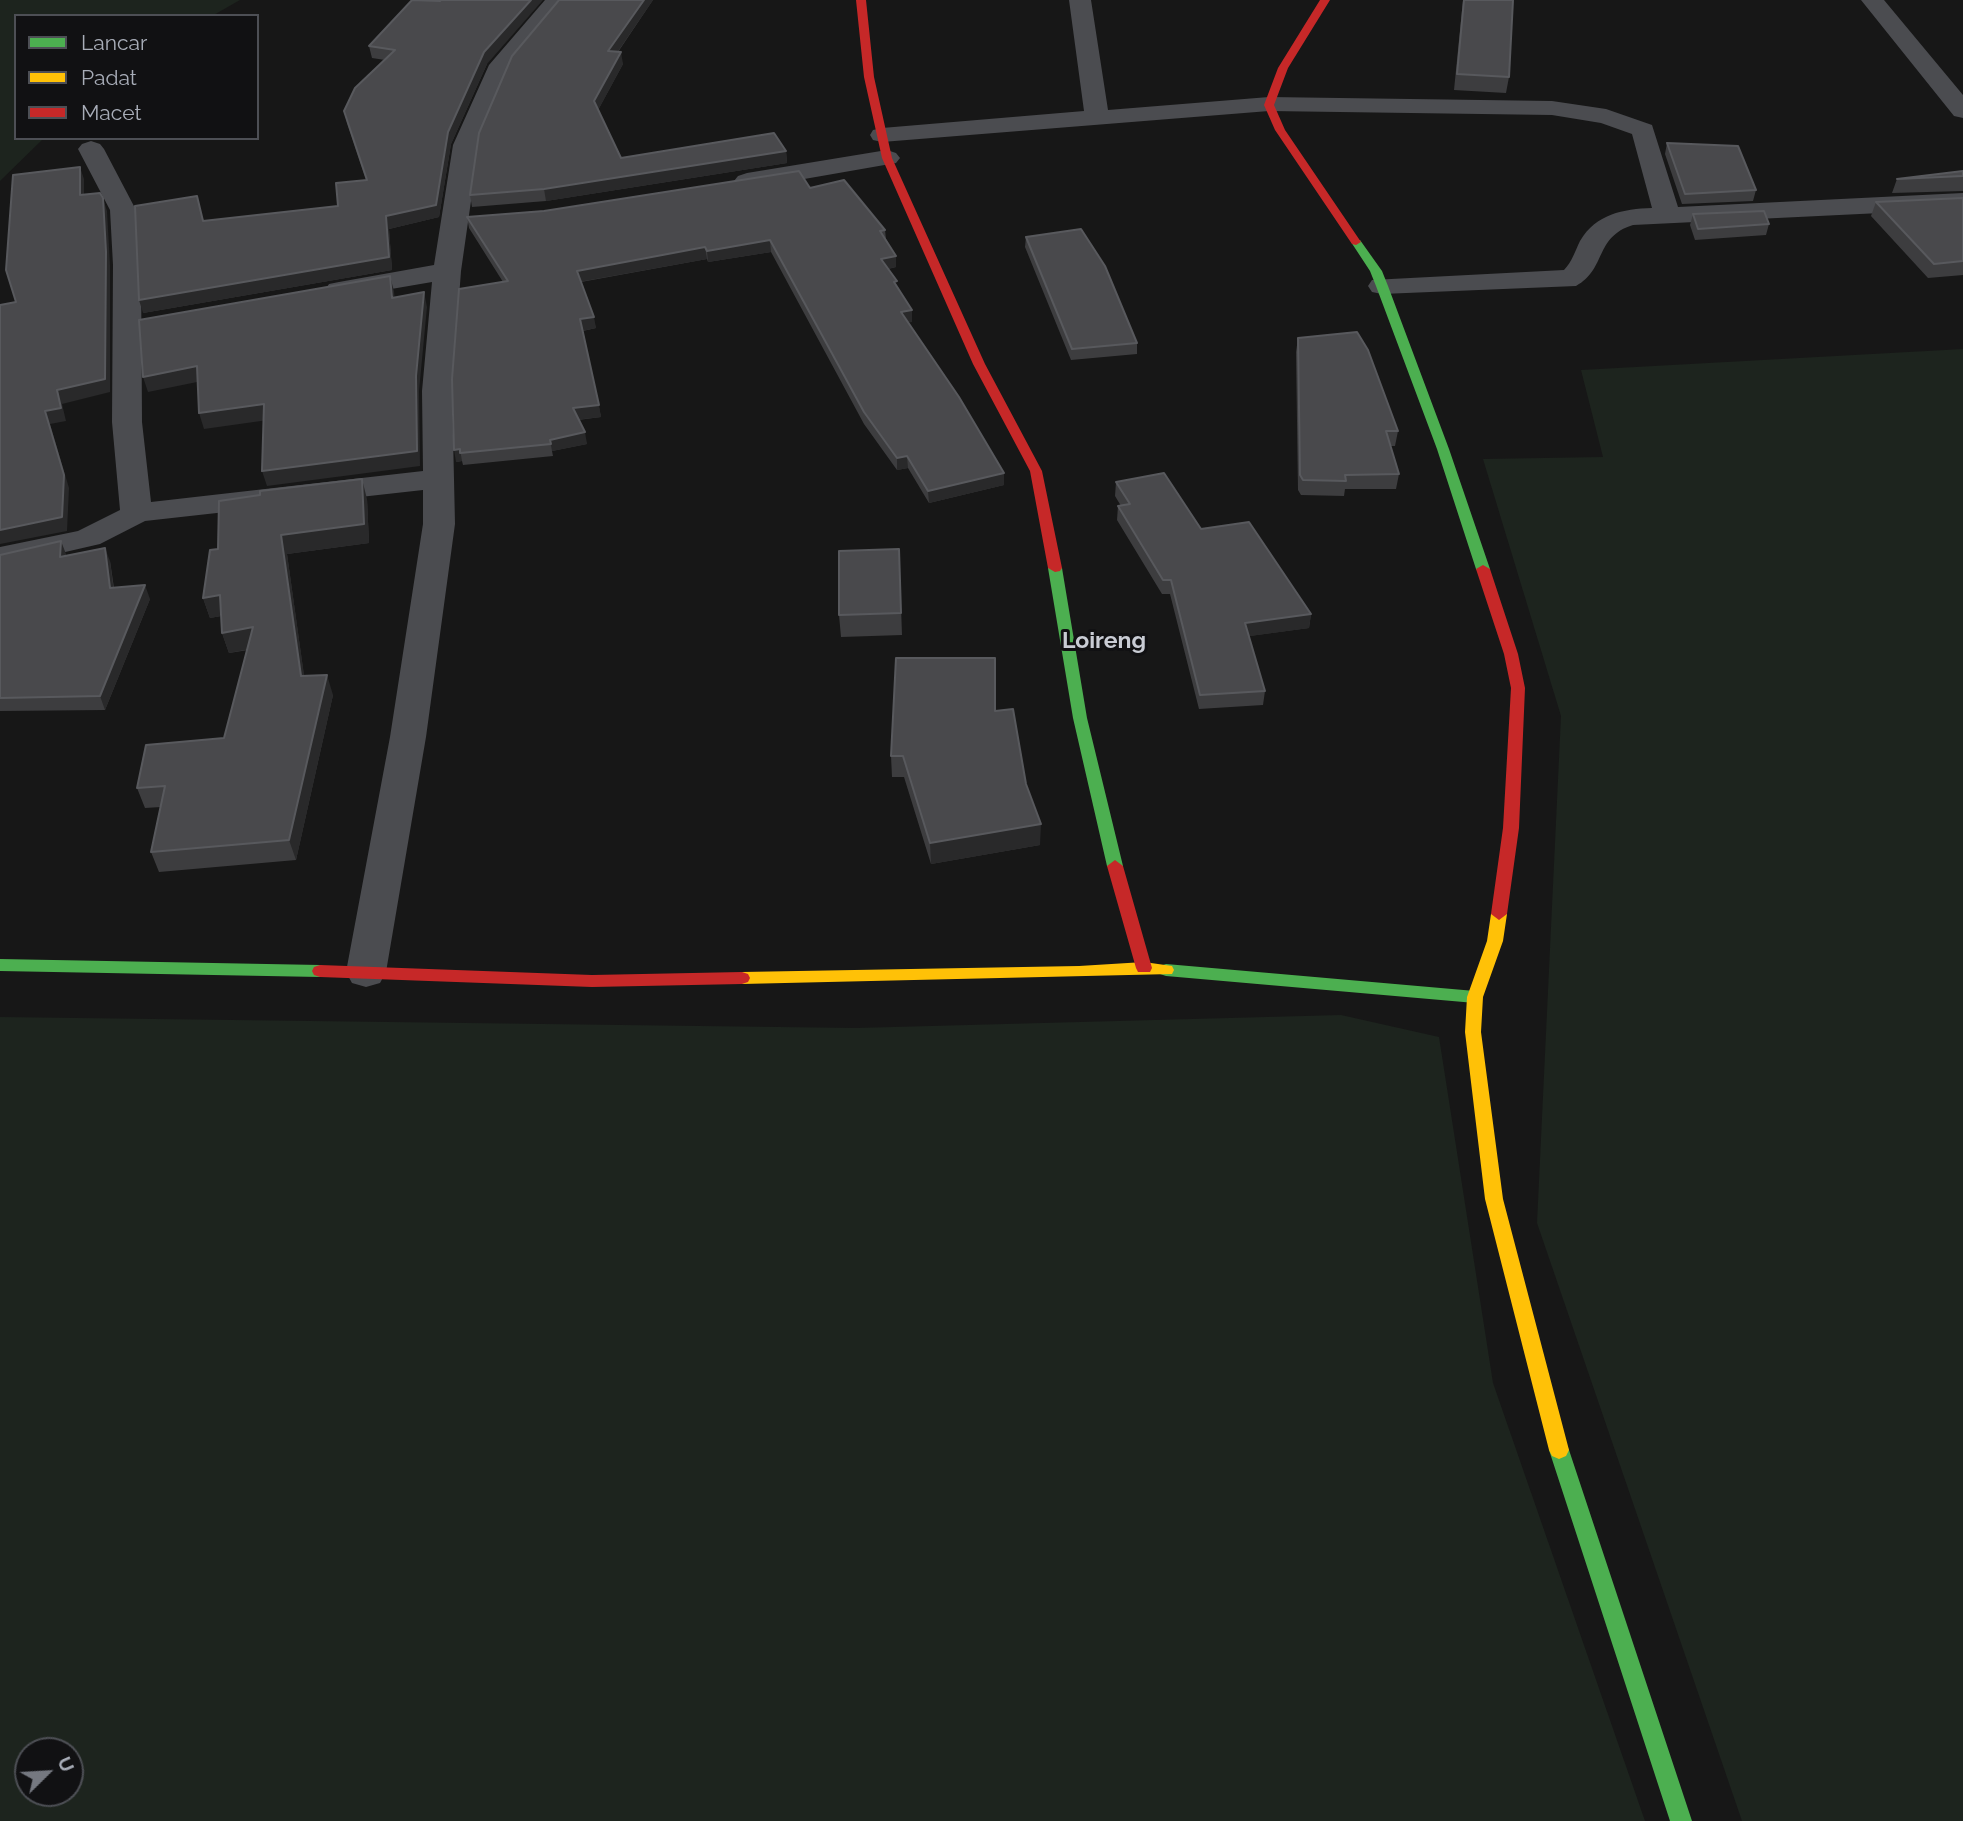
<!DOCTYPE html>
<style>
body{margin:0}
#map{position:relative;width:1963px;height:1821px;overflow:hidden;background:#171717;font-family:Raleway,sans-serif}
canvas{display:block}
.legend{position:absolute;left:14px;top:14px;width:245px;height:126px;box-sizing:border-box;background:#111113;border:2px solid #4d4f55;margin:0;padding:9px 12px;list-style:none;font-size:21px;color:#a8adb8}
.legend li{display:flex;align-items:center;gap:14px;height:35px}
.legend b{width:35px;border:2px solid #4d4f55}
.north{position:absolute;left:14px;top:1737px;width:70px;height:70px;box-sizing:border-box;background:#111113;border:2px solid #4d4f55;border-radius:50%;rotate:66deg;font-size:19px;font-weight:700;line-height:28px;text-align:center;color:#a8adb8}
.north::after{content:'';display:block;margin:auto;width:24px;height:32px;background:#757880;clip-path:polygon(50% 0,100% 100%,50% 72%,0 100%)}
</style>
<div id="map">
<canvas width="1963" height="1821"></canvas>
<ul class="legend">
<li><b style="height:9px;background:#4caf50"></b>Lancar</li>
<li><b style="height:9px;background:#ffc107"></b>Padat</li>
<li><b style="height:9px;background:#c62828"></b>Macet</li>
</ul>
<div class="north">U</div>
</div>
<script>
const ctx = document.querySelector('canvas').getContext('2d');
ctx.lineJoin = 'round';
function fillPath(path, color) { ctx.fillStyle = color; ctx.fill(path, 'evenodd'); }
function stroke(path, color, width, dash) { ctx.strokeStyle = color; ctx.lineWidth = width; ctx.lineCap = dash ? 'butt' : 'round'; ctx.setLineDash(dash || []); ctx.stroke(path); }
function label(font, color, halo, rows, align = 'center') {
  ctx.font = font + ' Raleway,sans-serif'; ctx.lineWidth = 6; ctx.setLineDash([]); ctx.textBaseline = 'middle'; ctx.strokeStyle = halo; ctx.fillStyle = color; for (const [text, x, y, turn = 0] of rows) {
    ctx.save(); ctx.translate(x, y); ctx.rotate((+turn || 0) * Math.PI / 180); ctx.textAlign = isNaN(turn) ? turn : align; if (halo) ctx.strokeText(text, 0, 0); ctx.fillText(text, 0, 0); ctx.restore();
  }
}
fillPath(new Path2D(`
 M0,0H240L212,16H16V138H44L0,181Z
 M1963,349V1821H1742L1537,1223L1561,716L1483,459L1603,457L1581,370Z
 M1341,1015L1439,1037L1493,1383L1645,1821H0V1017L856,1028ZM70,1751V1793H28V1751Z`), '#1d241e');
fillPath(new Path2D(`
 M545,0H568L512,67L479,145L461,271L452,391L455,524L426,737L386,972L380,983L366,987L352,983L346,972L390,737L423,524V490L145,521L100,544L0,567V547L78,531L120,510L112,422L113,265L110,210L78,149L82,144L91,141L100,144L104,149L136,210L141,265L142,422L151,502L423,471L422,391L432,282L339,298L329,296L325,290L329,284L339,282L434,265L453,145L489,65Z
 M1069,0H1091L1108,110L1269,97L1552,101L1606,109L1652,125L1678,207L1963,193V209L1633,225C1594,237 1607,269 1576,286L1382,294L1372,292L1368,286L1372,280L1564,270C1572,262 1575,251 1580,241C1596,214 1623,209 1652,208L1632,134L1601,123L1552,115L1269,111L882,142L873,140L870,135L873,130L882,128L1084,111Z
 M1861,0H1884L1963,95V118L1954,116Z
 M887,150L896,153L900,158L896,163L747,189L738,186L734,181L738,176L747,173Z`), '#4b4c50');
fillPath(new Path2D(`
 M1352,240H1360L1382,271L1388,286L1449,449L1490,569L1488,572H1478L1476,569L1437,449L1376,286L1370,271L1351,242Z
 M1055,564L1062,568L1087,718L1123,866L1115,872L1107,866L1073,718L1048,568Z
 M0,959L320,965L326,967L328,971L326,975L320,977L0,971Z
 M1166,964L1475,991L1481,993L1483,997L1481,1001L1475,1003L1166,976L1160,974L1158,970L1160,966Z
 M1559,1441L1566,1444L1569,1450L1692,1821H1670L1549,1450L1552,1444Z`), '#4caf50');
fillPath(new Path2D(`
 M1499,908L1507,914L1503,941L1483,997L1481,1032L1503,1199L1569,1450L1566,1456L1559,1459L1552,1456L1549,1450L1485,1199L1465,1032L1467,997L1487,941L1491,914Z
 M1144,962L1172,966L1174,970L1172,974L742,984L736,982L734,978L736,974L742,972L1079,966Z`), '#ffc107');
fillPath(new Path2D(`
 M856,0H866L874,77L892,158L985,364L1042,471L1062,568L1060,571L1055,572L1048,568L1030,471L973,364L882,158L864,77Z
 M1320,0H1330L1288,68L1274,105L1285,130L1361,242L1356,245L1352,244L1275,130L1264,105L1278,68Z
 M1483,565L1490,569L1518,654L1525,688L1519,828L1507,914L1499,920L1491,914L1503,828L1511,688L1504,654L1476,569Z
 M1115,860L1123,866L1152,968L1150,972H1138L1136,968L1107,866Z
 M320,965L592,975L742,972L748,974L750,978L748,982L742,984L592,987L320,977L314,975L312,971L314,967Z`), '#c62828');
fillPath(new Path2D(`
 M559,0H653L618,52L623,64L598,110L621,158L786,151L787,163L546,201L472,207L470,195Z
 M1463,0H1513L1509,77L1506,93L1454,90Z
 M369,46L487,64L451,144L439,217L389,229L392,270L143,313L197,196L203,221L338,206L366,180L347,123L344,111L385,60L372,58Z
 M1667,143L1756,190L1753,201L1682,204L1665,154Z
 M1963,171V191L1892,193L1897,179Z
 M810,188L885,230L886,239L896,256V267L888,269L912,322H908L1004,473V485L929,503L908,468L897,470L864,424L771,252L708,262L707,259L581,282L596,328L583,331L601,417L578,420L587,444L552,451L553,456L463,465L462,461L456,462L503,282L469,228L467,217Z
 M1963,198V275L1928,278L1871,216L1876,202Z
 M1693,214L1769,224L1766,235L1695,240L1690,225Z
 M1026,237L1137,343V354L1071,360L1025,247Z
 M1298,338L1398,431L1395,446H1390L1399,474L1396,489H1345L1344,496L1301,495L1298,490L1296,352Z
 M1116,482L1201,529L1311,614L1309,628L1249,636L1265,691L1263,705L1199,709L1170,594H1162L1117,520L1118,506H1121L1115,496Z
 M367,499L369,543L287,554L304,676L333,695L296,860L159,872L151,852L161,807L145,808L137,788L224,738L248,650L229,653L222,633L221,616L210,618L203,598L218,549Z
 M899,549L902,635L841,637L839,615Z
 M66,554V556L110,561L114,588L150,599L105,710L0,711V555Z
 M995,711L1026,784L1040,845L931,864L904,777H892L891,756Z`), '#3d3d3f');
fillPath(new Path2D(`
 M531,0H543L487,64L451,144L439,217L389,229L392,270L143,313L139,300L386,216L484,52Z
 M644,0H653L610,63L608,51Z
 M621,52L623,64L596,114L594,101Z
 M786,151L787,163L546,201L544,189Z
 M80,167L84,179V207L80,195Z
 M103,198L107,211L110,265V392L62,404L66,421L50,424L69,488L67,531L0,544V530L45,411L57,390Z
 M770,240L771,252L708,262L707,251Z
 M705,247L707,259L579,282L577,271Z
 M896,256V267L881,270V259Z
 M390,276L394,291L396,313L392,298Z
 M424,292L427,307L419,391L420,466L267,486L262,471L416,376Z
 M912,310V322L901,324V312Z
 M594,317L596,328L582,331L580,319Z
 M197,366L202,381L148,392L143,377Z
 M264,404L268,420L204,429L199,413Z
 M599,405L601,417L575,420L573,408Z
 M585,432L587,444L552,451L550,440Z
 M460,449L462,461L456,462L454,450Z
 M907,456L908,468L897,470V458Z
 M1004,473V485L929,503L928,491Z
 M362,479L367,499L369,543L287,554L307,696L301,676L281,535Z
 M61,541L66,554L65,570L60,557Z
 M105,548L110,561L115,601L110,588Z
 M145,585L150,599L105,710L100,696Z
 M220,595L226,615L210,618L203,598Z
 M1311,614L1309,628L1243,637L1245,623Z
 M253,627L260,647L229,653L222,633Z
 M327,675L333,695L296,860L289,840Z
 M1041,824L1040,845L931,864L930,843Z`), '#29292a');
const building = new Path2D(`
 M412,0L440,1L441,0H531L484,52L448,132L436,205L386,216L389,257L139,300L135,206L197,196L203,221L338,206L336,183L367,180L344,111L355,88L395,50L369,46Z
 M559,0H644L608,51L621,52L594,101L621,158L774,133L786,151L544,189L470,195L479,133L512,56Z
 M1464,0H1513L1509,77L1457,74Z
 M1667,143L1738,146L1756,190L1685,194Z
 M80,167V195L100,193L103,198L106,252L105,379L57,390L61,408L45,411L64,475L62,517L0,530V305L16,302L6,270L13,175Z
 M799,171L810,188L844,180L885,230L880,231L896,256L881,259L897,281L894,282L912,310L901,312L959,397L1004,473L928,491L907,456L897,458L864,412L770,240L707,251L705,247L577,271L594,317L580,319L599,405L573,408L585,432L550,440L551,444L460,453V449L454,450L452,379L459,289L508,281L467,217L544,211Z
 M1963,171V176L1897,179Z
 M1963,198V261L1934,264L1876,202Z
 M1764,211L1769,224L1698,229L1693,214Z
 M1081,229L1105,266L1137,343L1072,349L1026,237Z
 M390,276L392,298L424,292L416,376L417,451L262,471L264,404L199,413L197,366L143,377L139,320Z
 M1357,332L1368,350L1398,431H1386L1399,474L1345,475L1346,481L1303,480L1300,475L1298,338Z
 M1164,473L1201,529L1249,522L1311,614L1245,623L1265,691L1200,695L1171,580H1163L1118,506L1130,504L1116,482Z
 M362,479L364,524L281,535L301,676L327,675L289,840L151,852L165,786L137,788L146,745L224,738L253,627L222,633L220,595L203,598L210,550L218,549L219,501L260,495V491Z
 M61,541L60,557L105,548L110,588L145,585L100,696L0,698V555Z
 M899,549L901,613L839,615V551Z
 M896,658H995V711L1013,709L1026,784L1041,824L930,843L903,756H891Z`);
fillPath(building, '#49494c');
stroke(building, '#58595d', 2);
label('bold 23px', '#c9ccd4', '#111113', [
 ["Loireng",1104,641]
]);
</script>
